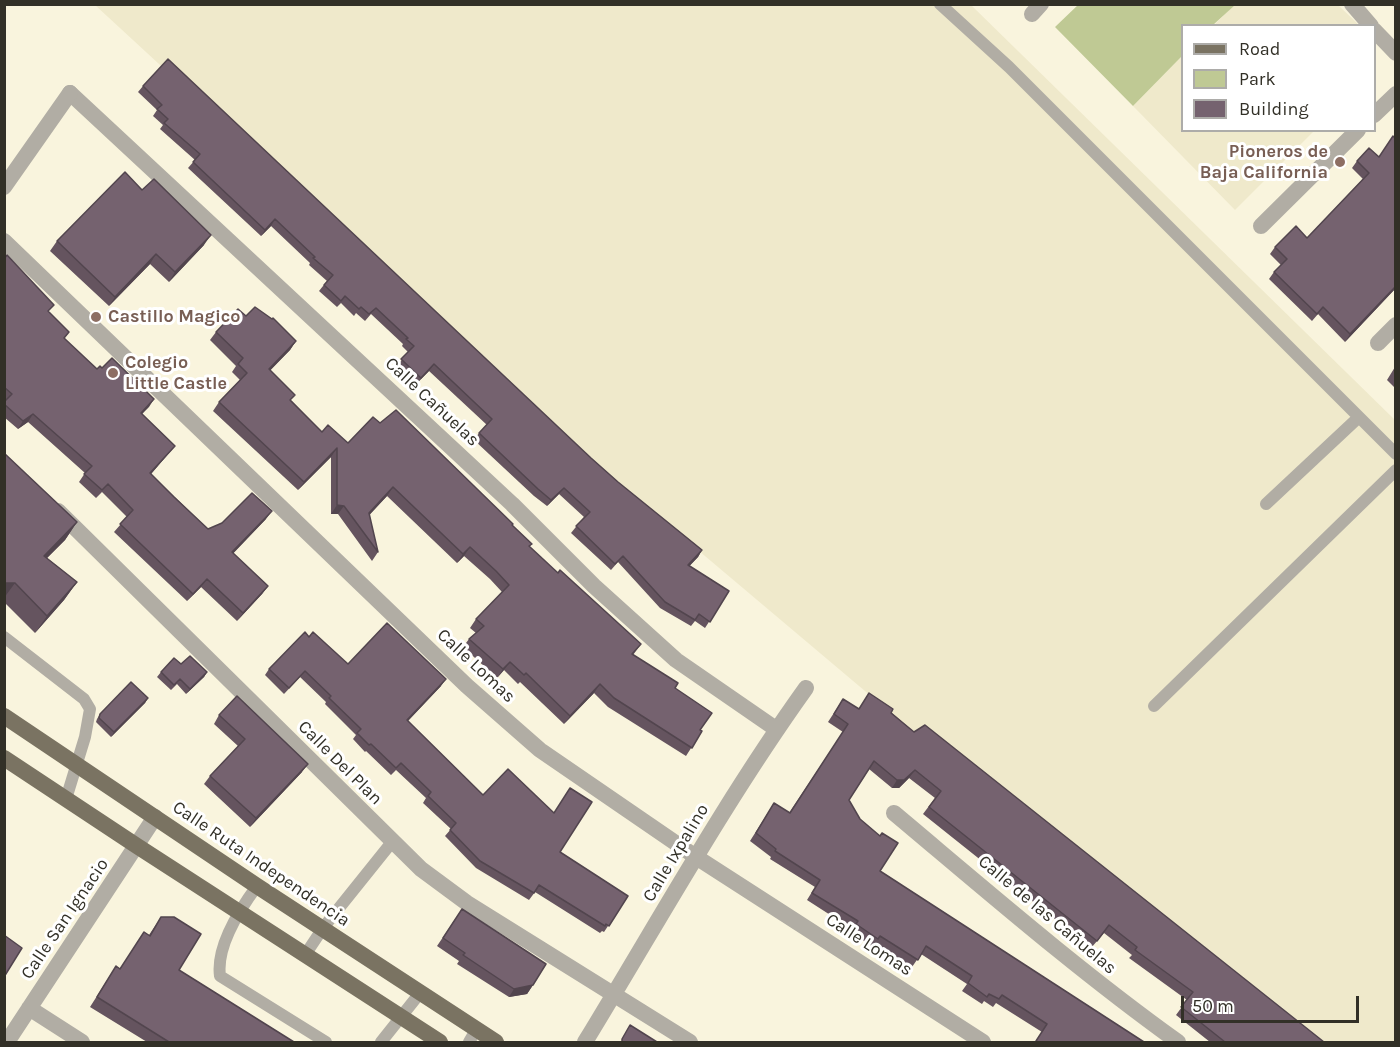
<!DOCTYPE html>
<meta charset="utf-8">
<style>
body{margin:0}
#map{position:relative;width:1400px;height:1047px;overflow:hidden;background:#f9f4dd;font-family:Karla,sans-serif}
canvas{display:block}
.frame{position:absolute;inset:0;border:6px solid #323027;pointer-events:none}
.legend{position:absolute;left:1181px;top:24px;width:195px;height:108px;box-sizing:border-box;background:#fff;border:2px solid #adaca9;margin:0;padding:8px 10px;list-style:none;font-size:18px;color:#323027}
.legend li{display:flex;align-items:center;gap:12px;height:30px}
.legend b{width:30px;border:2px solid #adaca9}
.scale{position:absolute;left:1181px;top:996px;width:178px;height:27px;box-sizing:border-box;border:3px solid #323027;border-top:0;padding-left:8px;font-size:18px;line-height:21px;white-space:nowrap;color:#323027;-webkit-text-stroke:4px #fff;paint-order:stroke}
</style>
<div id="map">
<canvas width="1400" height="1047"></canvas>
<div class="frame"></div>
<ul class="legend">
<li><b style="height:8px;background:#7a7362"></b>Road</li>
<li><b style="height:16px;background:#bfc994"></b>Park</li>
<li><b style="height:16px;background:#75626f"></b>Building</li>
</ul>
<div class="scale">50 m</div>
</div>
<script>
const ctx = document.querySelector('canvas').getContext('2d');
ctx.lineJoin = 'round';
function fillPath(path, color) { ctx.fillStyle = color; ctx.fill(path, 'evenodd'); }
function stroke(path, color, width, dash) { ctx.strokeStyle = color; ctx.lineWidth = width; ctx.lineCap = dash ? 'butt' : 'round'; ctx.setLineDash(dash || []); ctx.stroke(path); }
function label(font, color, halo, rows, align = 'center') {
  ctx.font = font + ' Karla,sans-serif'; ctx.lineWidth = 6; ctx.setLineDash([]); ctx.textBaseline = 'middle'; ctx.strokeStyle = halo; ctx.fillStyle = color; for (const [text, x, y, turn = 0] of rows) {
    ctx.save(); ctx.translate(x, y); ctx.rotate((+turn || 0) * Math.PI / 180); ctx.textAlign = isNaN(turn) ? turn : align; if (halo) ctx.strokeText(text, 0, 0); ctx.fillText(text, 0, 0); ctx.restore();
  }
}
fillPath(new Path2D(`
 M1235,4L1338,5L1359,25L1213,26Z
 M95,5H971L1395,420V1042H1294L1006,810L558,432Z
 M1182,56V130L1314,131L1235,210L1133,106Z`), '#efe9cb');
fillPath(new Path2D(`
 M1079,4H1235V5L1213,25L1182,26V56L1133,106L1055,27Z`), '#bfc994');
stroke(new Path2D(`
 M940,4L1009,67L1396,454
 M1266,504L1359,417
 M4,637L84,699L90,709L85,737L66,799
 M1154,706L1396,470
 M257,886C240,909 216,947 220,976L326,1042
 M305,955L323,928L392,842
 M381,1042L420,993
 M469,1042L476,1030`), '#b1ada4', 12);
stroke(new Path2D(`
 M1352,4L1371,26
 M1032,14L1041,4
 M1374,30L1396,53
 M70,93L512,504L594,586L676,660L776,729
 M1374,115L1396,94
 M1261,226L1358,130
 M4,241L467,686L540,750L696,857L983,1042
 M1378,343L1396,325
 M58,511L421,869L467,903L690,1042
 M894,813C987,891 1079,971 1178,1042
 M29,1008L82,1042
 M7,1042L155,817
 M585,1042C657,924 725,801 806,688`), '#b1ada4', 16);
stroke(new Path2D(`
 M4,187L70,93`), '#b1ada4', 16);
stroke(new Path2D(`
 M4,716L257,886L496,1042
 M4,758L137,846L440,1042`), '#7a7362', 16);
fillPath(new Path2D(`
 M143,86L591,458L618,482L702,550L698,557L689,566L729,591L705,628L695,621L691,626L660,608L618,562L611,570L571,533L584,517L559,494L547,506L534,496L474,440L479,433L487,425L429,371L416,384L397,366L408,352L402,346L403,344L371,314L365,321L356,313L354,316L341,303L337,307L319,291L327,281L309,265L310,263L271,226L261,236L188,168L195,160L160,129L163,125L153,116L157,110L138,92Z
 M1378,157L1395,289L1345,342L1318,314L1312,321L1269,279L1274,272L1281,265L1270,254L1275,247L1307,238L1363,179L1352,168L1357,161Z
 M142,190L204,245L169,282L150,264L109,306L50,251L57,241Z
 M4,259L49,312L69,332L64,339L97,369L102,368L154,399L142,414L175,446L151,474L208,529L266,519L233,553L268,586L262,594L237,621L201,587L187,601L114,532L127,517L102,492L96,498L79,482L85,473L28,422L18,429L4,417V402L6,401L4,400Z
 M246,316L296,341L290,350L270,370L291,400L322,432L348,443L380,423L512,525L532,544L529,547L558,573L641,644L633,655L675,688L700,730L702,731L686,756L608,707L594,693L564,724L520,682L518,684L504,670L497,678L463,647L469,639L476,633L470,628L476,619L502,592L490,579L464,556L457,563L387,496L369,515L378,552L372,561L338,514H331V457L298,490L213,411L219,402L240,380L232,372L236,366L210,340L216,332Z
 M1395,367V388L1387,380Z
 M4,453L77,522L65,540L47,558L77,582L64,600L35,633L4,602Z
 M309,637L348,664L441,686L408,721L483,795L560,852L628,896L604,932L602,931L600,933L535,892L529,900L476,868L445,836L451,829L423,803L426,798L396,770L391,775L366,751L365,752L353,739L356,735L325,704L326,702L300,677L284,694L265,675L269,669Z
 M181,664L207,672L204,677L186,694L177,684L171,690L157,677L161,672Z
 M869,693L914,732L1324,1042H1210L1176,1015L1187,1000L1129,958L1132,955L1104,933L1091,948L923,814L935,798L909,778L899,788H892L869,769L849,800L880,871L1144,1042H1035L1042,1032L996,1003L993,1007L984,1001L982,1004L962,991L967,984L921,954L912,967L875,944L873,947L850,932L852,929L807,900L815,887L770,859L771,857L750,841L774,803L789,813L843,732L828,722L843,699L859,709Z
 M148,698L145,703L111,737L96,722L97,719L100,714Z
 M219,715L302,772L250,827L204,784L210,776L238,746L214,724Z
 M462,909L533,985L527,994L509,997L457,964L459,961L437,946Z
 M161,917L179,970L294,1042H147L90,1007L116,966L120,969L144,932L149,935Z`), '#65545f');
fillPath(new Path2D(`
 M275,219L271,226L261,236L265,230Z
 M211,235L204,245L169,282L175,272Z
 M156,254L150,264L109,306L115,297Z
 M1395,287V289L1345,342L1350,334Z
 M296,341L290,350L263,378L269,369Z
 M434,364L429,371L416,384L421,378Z
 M154,399L149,407L135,421L141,413Z
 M33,414L28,422L18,429L23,421Z
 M175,446L145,481L150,473Z
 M337,448L331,457L298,490L304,482Z
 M393,487L387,496L363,522L369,513Z
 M564,488L559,494L547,506L551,500Z
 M337,505L344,506L338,514H331Z
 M272,511L266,519L227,560L232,552Z
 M77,522L65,540L32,573L44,556Z
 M470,547L464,556L457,563L463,554Z
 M702,550L698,557L684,572L688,565Z
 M207,579L201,587L187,601L193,594Z
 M77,582L64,600L35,633L47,616Z
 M4,583H15L4,598Z
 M268,586L262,594L237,621L243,613Z
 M510,662L504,670L497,678L503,669Z
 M207,672L204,677L186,694L190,689Z
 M446,679L441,686L403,726L407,720Z
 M600,684L594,693L564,724L570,716Z
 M148,698L145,703L111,737L114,732Z
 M308,764L302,772L250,827L256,818Z
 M915,770L909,778L899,788H892L897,780Z
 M533,985L527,994L509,997L514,989Z`), '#52454e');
const building = new Path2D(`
 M168,59L591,458L618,482L702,550L688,565L729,591L710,622L699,614L695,620L665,602L623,556L615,564L576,526L590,512L564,488L551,500L538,489L479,433L492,419L434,364L421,378L401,359L414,346L406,339L408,338L376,308L369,314L361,307L359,309L345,296L341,301L324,285L333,275L313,258L315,257L275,219L265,230L193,162L200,154L164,123L168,119L157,109L162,105L143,86Z
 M1393,136L1395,138V287L1350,334L1323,307L1317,314L1274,272L1287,259L1275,247L1296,226L1307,238L1369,173L1357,161L1369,148L1379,157Z
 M125,172L142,190L154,179L211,235L175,272L156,254L115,297L57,241Z
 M7,255L54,305L48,311L69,332L64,338L97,369L100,366L102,368L112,358L154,399L141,413L175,446L150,473L174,497L208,529L222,523L252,493L272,511L232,552L268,586L243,613L207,579L193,594L120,524L133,510L108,484L102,490L84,474L92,466L33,414L23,421L4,404V402L12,394L4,387V259Z
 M255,307L272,319L273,318L296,341L269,369L295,395L290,400L322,432L328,425L348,443L373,417L380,423L396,410L513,524L512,525L532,544L529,546L558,573L560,570L641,644L632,654L678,683L675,688L712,713L700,730L702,731L692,748L614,698L600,684L570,716L526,673L524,675L510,662L503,669L469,639L484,626L476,619L509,585L496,571L470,547L463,554L393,487L369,513L378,552L344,506L337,505V448L304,482L219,402L247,373L238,364L243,358L216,332L238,309L246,316Z
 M4,453L77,522L44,556L77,582L47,616L15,583H4Z
 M387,623L446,679L407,720L483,795L508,769L554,813L570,788L592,802L560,852L628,896L609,926L606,924L605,926L539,885L534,893L480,861L450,830L456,823L428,796L431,792L401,763L396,768L371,744L369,745L357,733L361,729L329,698L331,696L305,671L289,688L269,669L305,632L309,637L313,632L348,664Z
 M190,656L207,672L190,689L180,679L174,685L161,672L174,658L181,664Z
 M131,682L148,698L114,732L99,718L100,714Z
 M869,693L893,709L891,713L914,732L925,725L1324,1042H1225L1181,1007L1193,992L1135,950L1137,947L1109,925L1097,941L929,807L941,791L915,770L904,780H897L874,761L849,800L860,819L880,836L882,833L898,843L880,871L1144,1042H1038L1036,1041L1047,1024L1002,995L999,999L989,994L987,997L968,983L972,976L926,946L918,960L880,936L878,939L856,924L858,921L812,893L820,880L775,851L776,849L756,833L774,803L790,813L848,724L834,714L843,699L859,709Z
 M237,696L308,764L256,818L210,776L245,739L219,715Z
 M462,909L546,964L533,985L514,989L463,955L465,953L443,938Z
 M161,917H174L201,934L179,970L294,1042H169L97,997L116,966L120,969L144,932L150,936Z
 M4,935L22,948L4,977Z
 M630,1025L657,1042H622V1039Z`);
fillPath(building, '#75626f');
stroke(building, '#52454e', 1.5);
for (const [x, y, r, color] of [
 [1340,162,6,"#8d6e63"],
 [96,317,6,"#8d6e63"],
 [113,373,6,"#8d6e63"]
]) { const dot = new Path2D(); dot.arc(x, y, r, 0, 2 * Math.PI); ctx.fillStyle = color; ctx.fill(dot); stroke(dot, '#fff', 2); }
label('bold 18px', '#785e54', '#fff', [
 ["Pioneros de",1328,152,"right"],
 ["Baja California",1328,173,"right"],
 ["Castillo Magico",108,317],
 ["Colegio",125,363],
 ["Little Castle",125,384]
], 'left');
label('18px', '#323027', '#fff', [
 ["Calle Cañuelas",432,402,43],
 ["Calle Lomas",476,666,43],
 ["Calle Del Plan",340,763,45],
 ["Calle Ixpalino",676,853,-59],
 ["Calle Ruta Independencia",261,864,34],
 ["Calle de las Cañuelas",1047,915,40],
 ["Calle San Ignacio",65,919,-56],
 ["Calle Lomas",869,945,33]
]);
</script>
